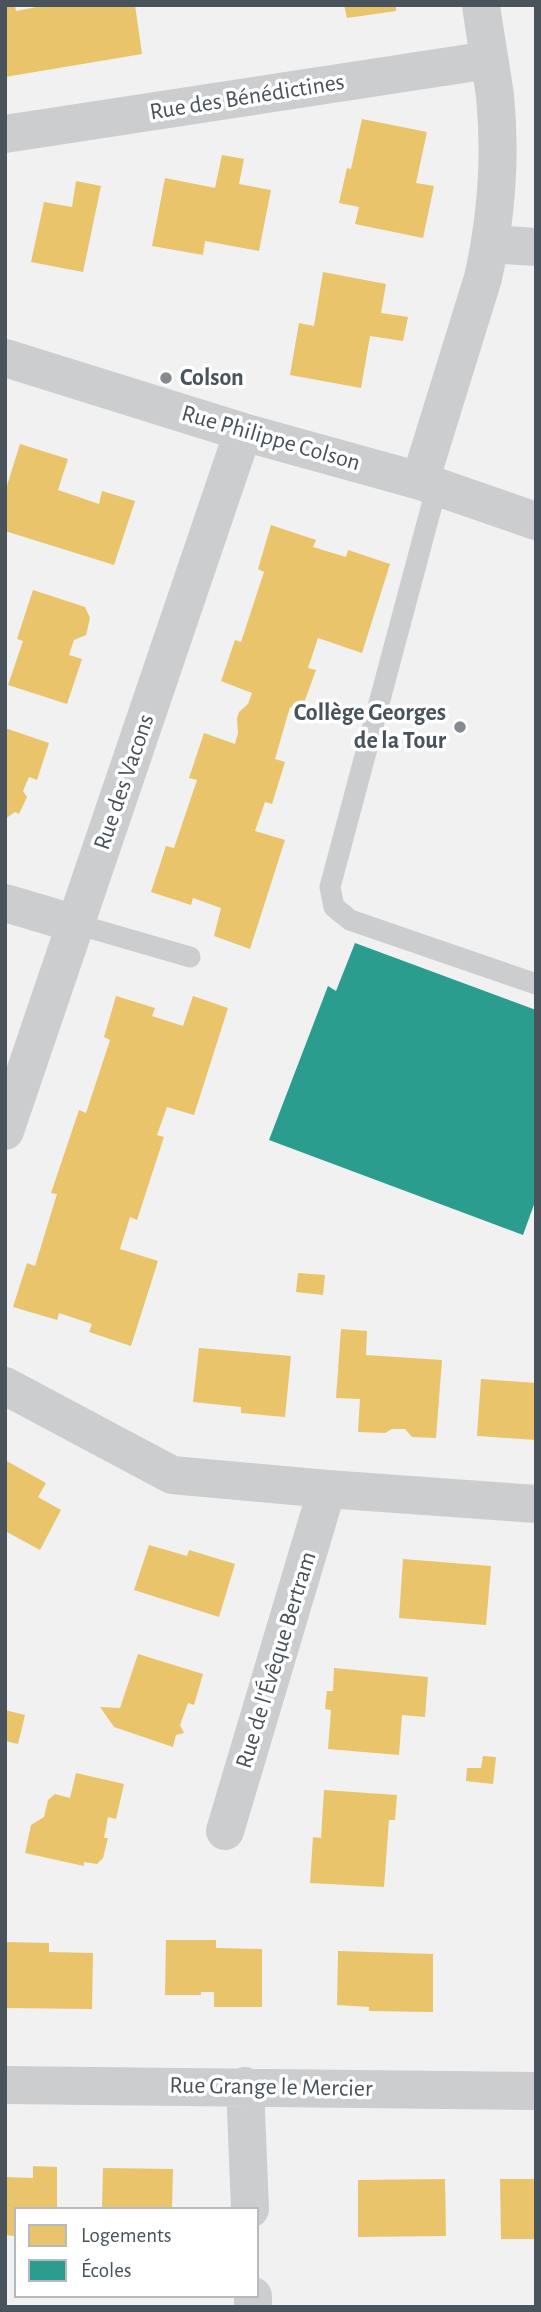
<!DOCTYPE html>
<meta charset="utf-8">
<style>
body{margin:0}
#map{position:relative;width:541px;height:2312px;overflow:hidden;background:#f1f1f1;font-family:"Alegreya Sans",sans-serif}
canvas{display:block}
.frame{position:absolute;inset:0;border:7px solid #49535c;pointer-events:none}
.legend{position:absolute;left:14px;top:2207px;width:245px;height:91px;box-sizing:border-box;background:#fff;border:2px solid #b6babe;margin:0;padding:9px 12px;list-style:none;font-size:21px;color:#49535c}
.legend li{display:flex;align-items:center;gap:14px;height:35px}
.legend b{width:35px;border:2px solid #b6babe}
</style>
<div id="map">
<canvas width="541" height="2312"></canvas>
<div class="frame"></div>
<ul class="legend">
<li><b style="height:19px;background:#e9c46a"></b>Logements</li>
<li><b style="height:19px;background:#2a9d8f"></b>Écoles</li>
</ul>
</div>
<script>
const ctx = document.querySelector('canvas').getContext('2d');
ctx.lineJoin = 'round';
function fillPath(path, color) { ctx.fillStyle = color; ctx.fill(path, 'evenodd'); }
function stroke(path, color, width, dash) { ctx.strokeStyle = color; ctx.lineWidth = width; ctx.lineCap = dash ? 'butt' : 'round'; ctx.setLineDash(dash || []); ctx.stroke(path); }
function label(font, color, halo, rows, align = 'center') {
  ctx.font = font + ' "Alegreya Sans",sans-serif'; ctx.lineWidth = 7; ctx.setLineDash([]); ctx.textBaseline = 'middle'; ctx.strokeStyle = halo; ctx.fillStyle = color; for (const [text, x, y, turn = 0] of rows) {
    ctx.save(); ctx.translate(x, y); ctx.rotate((+turn || 0) * Math.PI / 180); ctx.textAlign = isNaN(turn) ? turn : align; if (halo) ctx.strokeText(text, 0, 0); ctx.fillText(text, 0, 0); ctx.restore();
  }
}
fillPath(new Path2D(`
 M5,5H15L16,11L47,5H135L142,54L5,77Z
 M344,5H396V11L347,18Z
 M362,119L427,132L416,183L434,186L423,238L355,224L359,207L339,203L347,168L351,169Z
 M222,155L244,159L239,184L271,190L259,251L205,241L203,255L152,246L165,178L215,188Z
 M76,181L101,186L83,272L31,262L44,202L72,207Z
 M323,272L386,284L381,313L408,317L403,341L370,336L361,388L290,375L299,323L314,326Z
 M20,444L68,459L58,490L99,504L102,491L135,501L114,565L5,531V492Z
 M271,525L316,540L313,547L346,557L348,550L390,564L362,653L318,638L308,668L316,670L301,711L290,707L275,759L285,762L272,804L265,802L255,831L285,840L250,949L214,936L221,908L193,898L191,905L151,892L166,846L174,848L197,780L189,778L204,733L235,744L238,733L237,719L239,712L248,704L252,693L221,681L235,640L241,642L264,572L258,569Z
 M33,590L85,607L90,618L86,635L74,640L69,655L82,659L67,704L8,685L23,641L17,639Z
 M5,728L49,743L37,780L29,777L23,791L27,797L19,814L15,812L5,819Z
 M116,996L155,1008L152,1016L183,1026L193,996L228,1008L194,1115L167,1107L157,1135L164,1137L137,1220L130,1217L120,1249L158,1261L131,1346L89,1332L92,1324L59,1313L57,1320L13,1307L27,1263L35,1266L57,1194L51,1193L79,1110L86,1113L110,1040L104,1037Z
 M298,1273L325,1275L323,1295L296,1292Z
 M341,1329L367,1331L366,1355L442,1360L436,1438L412,1437L405,1429H392L385,1433L358,1432L360,1399L336,1398Z
 M199,1348L291,1356L285,1417L241,1413V1407L193,1402Z
 M481,1379L536,1383V1440L477,1436Z
 M5,1460L46,1483L38,1497L61,1510L40,1550L5,1531Z
 M149,1545L187,1556L189,1550L235,1564L219,1617L134,1590Z
 M403,1559L491,1566L486,1625L399,1618Z
 M138,1654L203,1674L194,1705L188,1703L180,1725L184,1733L176,1735L173,1747L114,1727L100,1707L120,1708Z
 M334,1668L428,1677L425,1717L402,1715L399,1755L328,1749L331,1710L325,1709L327,1691H333Z
 M5,1710L25,1715L18,1744L5,1741Z
 M483,1756L496,1757L493,1784L466,1781L467,1768H481Z
 M76,1773L124,1784L116,1819L108,1817L104,1838H108L103,1858L97,1864L84,1862V1866L25,1853L31,1825L44,1817L48,1800L55,1794L70,1798Z
 M324,1790L397,1795L395,1820H389L384,1887L310,1883L313,1837L321,1838Z
 M166,1940H216V1948L262,1949V2007H214V1992H201V1995H165Z
 M5,1942L49,1943V1952L93,1953L92,2009L5,2008Z
 M338,1951L433,1954V2012L369,2011V2007L337,2005Z
 M33,2166L57,2167V2209H16V2236L5,2235V2177L33,2178Z
 M103,2168L173,2169L172,2209H102Z
 M445,2179L446,2236L358,2237V2180Z
 M500,2179H536V2239H501Z`), '#e9c46a');
fillPath(new Path2D(`
 M355,943L536,1010V1199L523,1235L269,1140L328,986L336,991Z`), '#2a9d8f');
stroke(new Path2D(`
 M437,486L330,887L334,907L350,920L536,984
 M76,924L190,957`), '#cbcdcf', 21);
stroke(new Path2D(`
 M5,134L489,60
 M491,244L536,247
 M5,358L243,432L420,481L536,521
 M420,481L483,278C496,219 501,156 495,96C491,66 485,35 481,5
 M5,903L76,924
 M5,1131L243,432
 M5,1386L172,1475L327,1489L536,1504
 M225,1831L327,1489
 M5,2085L536,2091
 M245,2086L250,2209
 M253,2296V2307`), '#cbcdcf', 38);
for (const [x, y, r, color] of [
 [166,378,7,"#848a90"],
 [460,727,7,"#848a90"]
]) { const dot = new Path2D(); dot.arc(x, y, r, 0, 2 * Math.PI); ctx.fillStyle = color; ctx.fill(dot); stroke(dot, '#fff', 2.5); }
label('24px', '#49535c', '#fff', [
 ["Rue des Bénédictines",247,97,-9],
 ["Rue Philippe Colson",271,438,16],
 ["Rue des Vacons",124,782,-71],
 ["Rue de l'Évêque Bertram",276,1660,-73],
 ["Rue Grange le Mercier",271,2087,1]
]);
label('bold 24px', '#49535c', '#fff', [
 ["Colson",180,378],
 ["Collège Georges",446,713,"right"],
 ["de la Tour",446,741,"right"]
], 'left');
</script>
